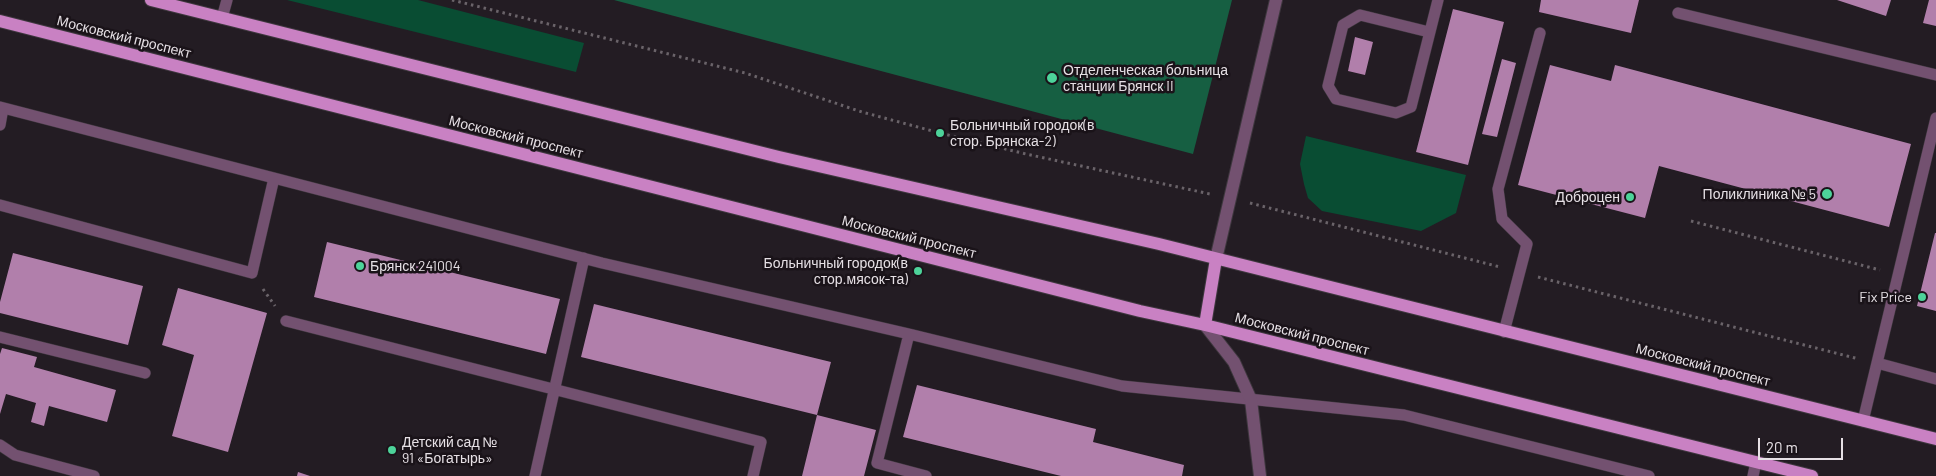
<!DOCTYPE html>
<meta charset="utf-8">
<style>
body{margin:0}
#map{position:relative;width:1936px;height:476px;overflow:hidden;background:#231c23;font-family:Barlow,sans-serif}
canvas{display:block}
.scale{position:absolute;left:1758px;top:438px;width:85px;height:22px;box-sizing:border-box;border:2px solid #e6e0e5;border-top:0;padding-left:6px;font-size:15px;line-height:18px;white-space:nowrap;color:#e6e0e5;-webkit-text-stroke:4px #1a1319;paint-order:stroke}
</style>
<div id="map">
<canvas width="1936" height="476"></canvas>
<div class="scale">20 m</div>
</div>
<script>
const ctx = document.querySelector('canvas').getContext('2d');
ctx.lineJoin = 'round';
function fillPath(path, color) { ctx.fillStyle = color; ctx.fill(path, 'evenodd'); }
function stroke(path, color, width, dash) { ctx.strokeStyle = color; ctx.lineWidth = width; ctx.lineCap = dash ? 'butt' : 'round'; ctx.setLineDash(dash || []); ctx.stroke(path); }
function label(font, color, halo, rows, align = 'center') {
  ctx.font = font + ' Barlow,sans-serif'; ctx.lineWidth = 5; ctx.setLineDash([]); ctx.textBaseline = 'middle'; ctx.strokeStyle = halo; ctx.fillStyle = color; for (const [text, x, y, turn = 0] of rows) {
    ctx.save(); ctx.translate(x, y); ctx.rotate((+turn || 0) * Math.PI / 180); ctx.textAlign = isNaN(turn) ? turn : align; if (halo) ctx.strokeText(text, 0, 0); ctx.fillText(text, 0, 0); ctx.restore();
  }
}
fillPath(new Path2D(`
 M287,0H418L584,43L576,72Z
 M1306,136L1466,175L1456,213L1421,231L1322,211L1308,198L1304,184L1300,164Z`), '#094d33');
fillPath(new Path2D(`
 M614,0H1232L1193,154Z`), '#165f42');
fillPath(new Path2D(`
 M1541,0H1639L1631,33L1539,12Z
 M1837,0H1891L1886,16Z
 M1929,0H1936V26L1923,23Z
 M1453,9L1504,22L1468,165L1416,152Z
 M1355,37L1373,42L1365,75L1348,71Z
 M1502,59L1516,63L1497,137L1482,134Z
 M1550,65L1611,81L1615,65L1911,144L1889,227L1659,166L1645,218L1518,185Z
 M1935,233H1936V311L1917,306Z
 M327,242L560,299L546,354L314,297Z
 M13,253L143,286L128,345L0,313V302Z
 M178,288L267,313L228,452L172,436L194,355L162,345Z
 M594,304L831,362L817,415L876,430L864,476H802L817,415L581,357Z
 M2,348L37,357L34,367L116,390L107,422L49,406L44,426L31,422L36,403L6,394L0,414V354Z
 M917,385L1096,429L1093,442L1184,465L1182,476H1061L903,437Z
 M298,472L310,476H297Z`), '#b17fab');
const service = new Path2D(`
 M1678,13L1936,75
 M222,18L227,0
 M1429,32L1360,15L1343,25L1328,86L1336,99L1396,113L1411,107L1438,0
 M0,107L602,263L909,334L1122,386L1404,415L1649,476
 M0,125L3,108
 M0,205L252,273L274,178
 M286,321L761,442L753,476
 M1504,332L1527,244L1502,219L1498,189L1540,33
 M909,334L877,463L926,476
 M0,337L145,373
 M1877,363L1936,379
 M1863,421L1936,118
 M0,445L15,455L94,476
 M535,476L584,258
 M1753,476L1756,462`);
const tertiary = new Path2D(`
 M1216,259L1276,0
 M1205,325L1234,362L1251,400L1260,476`);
const primary = new Path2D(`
 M151,0L779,157L1159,244L1936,439
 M0,21L1140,311L1205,325L1812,476
 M1205,325L1216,259`);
stroke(service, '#3e373e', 12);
stroke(tertiary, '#3e373e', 14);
stroke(primary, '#3e373e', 14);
stroke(new Path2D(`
 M452,0L745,73L862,112L940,133L1026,154L1210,194
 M1250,203L1500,267
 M1691,221L1880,270
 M1538,277L1859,359
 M263,289L275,306`), '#6a6369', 3, [2.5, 4]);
stroke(service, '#735170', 11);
stroke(tertiary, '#735170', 12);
stroke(primary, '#c981c3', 12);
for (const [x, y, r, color] of [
 [1052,78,6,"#4dd39a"],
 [940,133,5,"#4dd39a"],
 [1827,194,6,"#4dd39a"],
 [1630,197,5,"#4dd39a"],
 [360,266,5,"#4dd39a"],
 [918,271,5,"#4dd39a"],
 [1922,297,5,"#4dd39a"],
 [392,450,5,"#4dd39a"]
]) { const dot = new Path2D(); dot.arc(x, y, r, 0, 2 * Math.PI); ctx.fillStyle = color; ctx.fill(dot); stroke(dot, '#1a1319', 2); }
label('14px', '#e6e0e5', '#1a1319', [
 ["Московский проспект",124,37,14],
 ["Московский проспект",516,137,14],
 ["Московский проспект",909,237,14],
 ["Московский проспект",1302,334,14],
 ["Московский проспект",1703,365,14]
]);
label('14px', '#e6e0e5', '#1a1319', [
 ["Отделенческая больница",1063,70],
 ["станции Брянск II",1063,86],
 ["Больничный городок(в",950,125],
 ["стор. Брянска-2)",950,141],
 ["Поликлиника № 5",1816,194,"right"],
 ["Доброцен",1620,197,"right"],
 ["Больничный городок(в",908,263,"right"],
 ["стор.мясок-та)",908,279,"right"],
 ["Брянск 241004",370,266],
 ["Fix Price",1912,297,"right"],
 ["Детский сад №",402,442],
 ["91 «Богатырь»",402,458]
], 'left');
</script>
